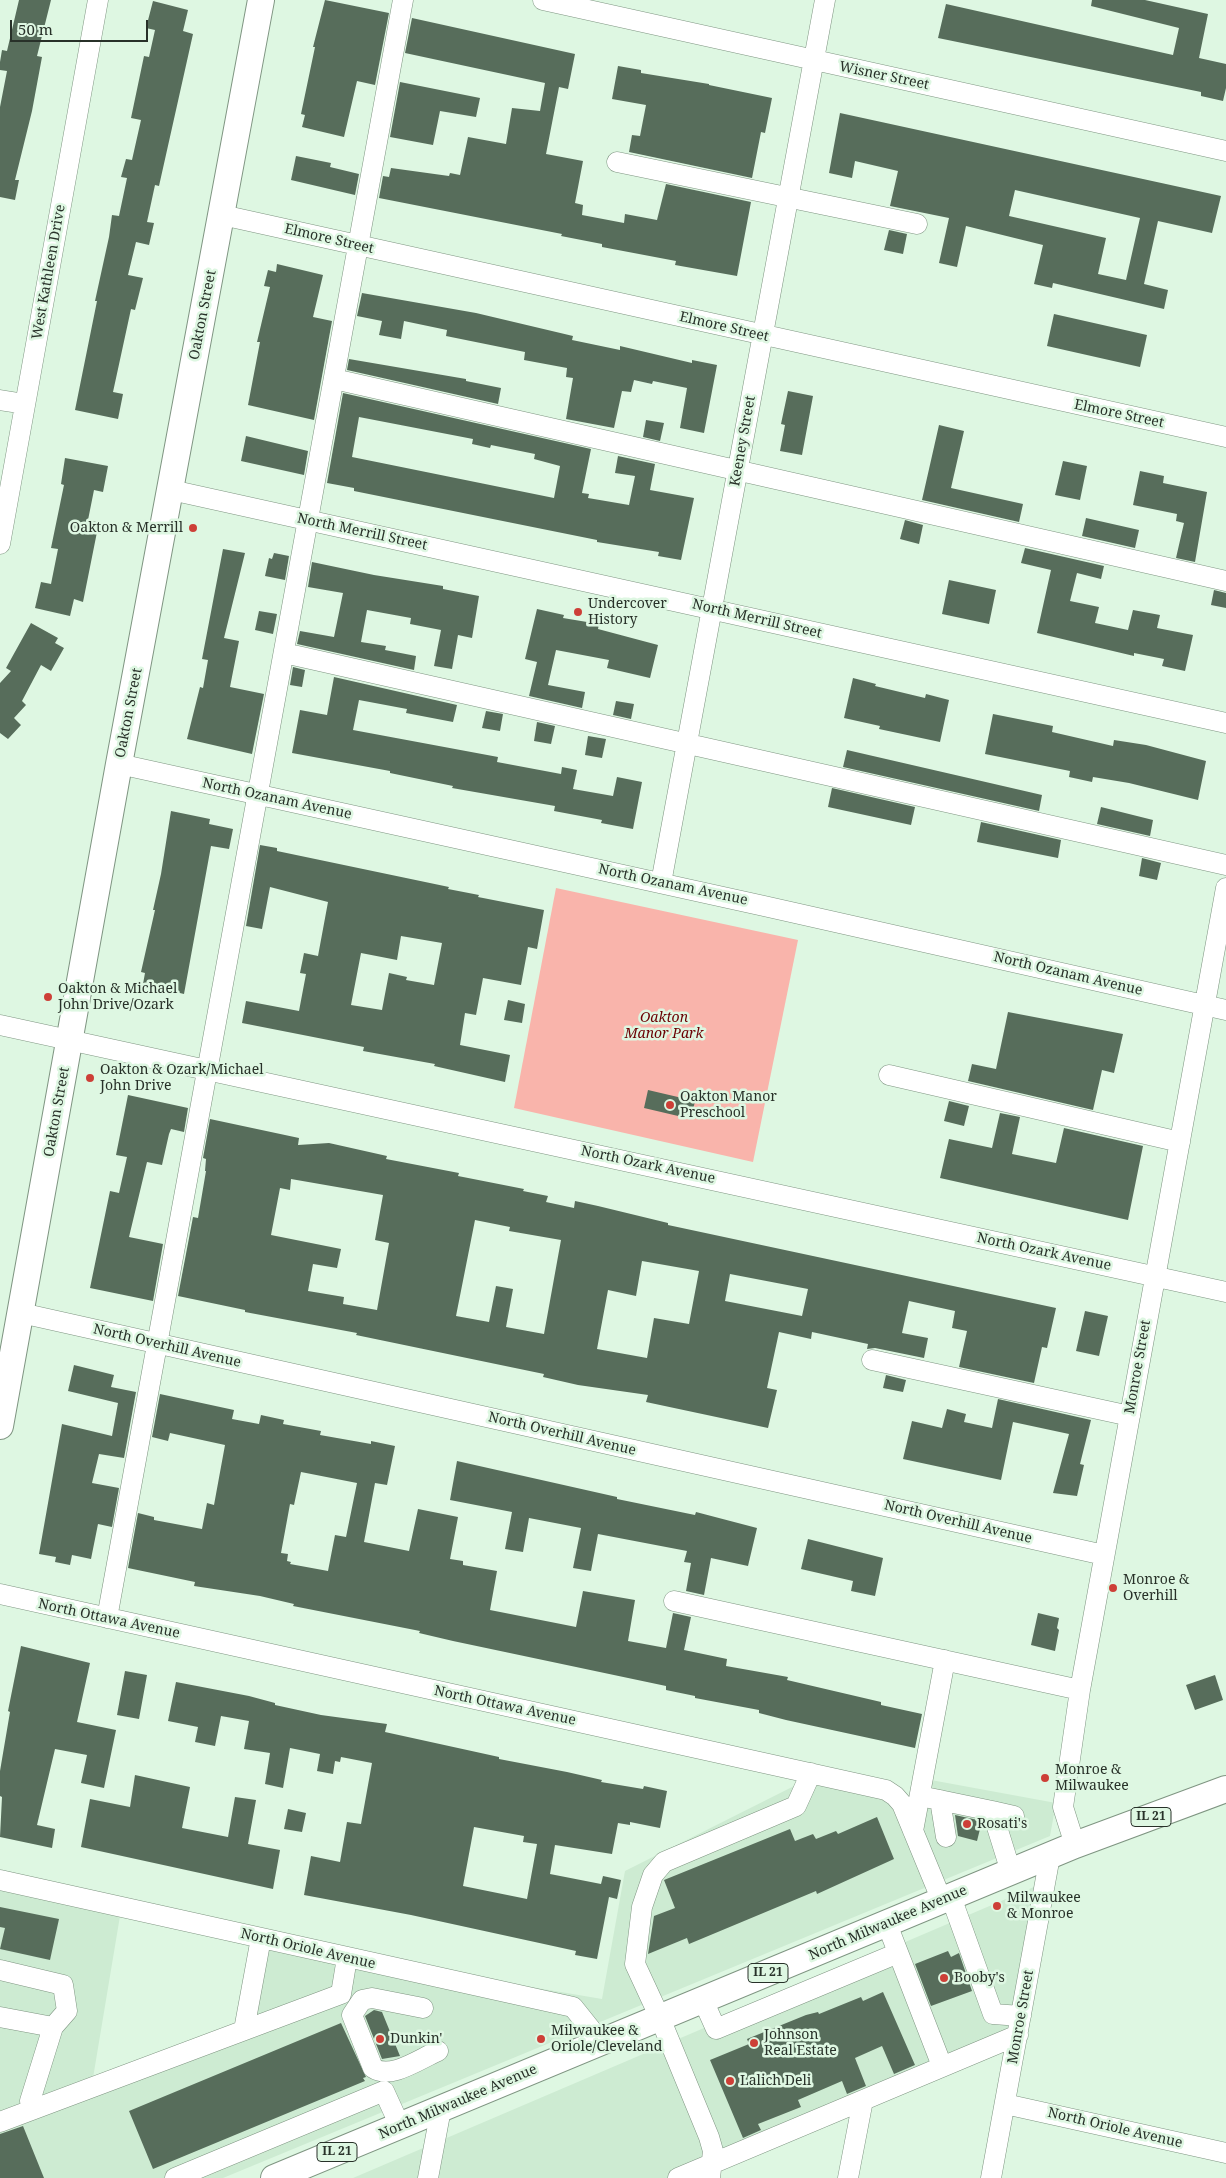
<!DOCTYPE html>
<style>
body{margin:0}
#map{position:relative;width:1226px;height:2178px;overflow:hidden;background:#def7e2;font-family:"Noto Serif",serif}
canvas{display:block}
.scale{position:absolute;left:10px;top:20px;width:138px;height:22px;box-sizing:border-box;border:2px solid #283129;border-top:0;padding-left:6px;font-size:15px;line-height:18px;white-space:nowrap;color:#283129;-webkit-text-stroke:4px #def7e2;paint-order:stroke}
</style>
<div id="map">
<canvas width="1226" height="2178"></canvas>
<div class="scale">50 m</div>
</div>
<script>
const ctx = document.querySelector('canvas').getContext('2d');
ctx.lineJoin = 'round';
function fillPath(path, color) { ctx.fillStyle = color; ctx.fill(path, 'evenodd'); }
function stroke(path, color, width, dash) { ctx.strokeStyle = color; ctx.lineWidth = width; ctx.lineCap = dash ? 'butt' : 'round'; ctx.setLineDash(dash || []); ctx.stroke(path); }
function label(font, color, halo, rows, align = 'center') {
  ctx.font = font + ' "Noto Serif",serif'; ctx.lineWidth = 5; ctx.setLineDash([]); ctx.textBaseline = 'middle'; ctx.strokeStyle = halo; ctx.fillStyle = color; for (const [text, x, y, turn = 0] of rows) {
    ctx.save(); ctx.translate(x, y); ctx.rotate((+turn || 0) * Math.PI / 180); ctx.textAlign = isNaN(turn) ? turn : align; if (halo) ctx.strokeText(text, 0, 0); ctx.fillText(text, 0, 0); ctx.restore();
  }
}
fillPath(new Path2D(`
 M812,1777L915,1799L920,1778L1056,1803L1050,1836L223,2178H0V1883L121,1910L92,2084L239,2026L254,1940L602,1999L625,1871Z
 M1048,1881L1020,2039L687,2178H353Z`), '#cdebd2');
fillPath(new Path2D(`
 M556,888L798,940L753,1162L514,1108Z`), '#f9b4ab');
fillPath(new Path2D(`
 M19,0H51L37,56L42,57L32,111L15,180H19L15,200L0,197V107L7,71L0,70V62L2,50L7,51Z
 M325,0L389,13L375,85L357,81L344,137L302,127L305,115L301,114L315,47H313Z
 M1092,0H1145L1208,14L1199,58L1226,64V88L1223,101L1201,96V92L938,38L946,4L1173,55L1179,28L1091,6Z
 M153,1L188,10L183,31L193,34L159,186L155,185L147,222L154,223L149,245L136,242L128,275L143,278L135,310L131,309L113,392L123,394L118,419L75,410L97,301H95L109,237L112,215L119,216L127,178L121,177L126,159L132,160L141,120L131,118L144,56L149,57L155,30L146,28Z
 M412,18L575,54L568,89L559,87L546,154L583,161L575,203L583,205L582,215L624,223L625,214L657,220L666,184L751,202L737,276L675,265L676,261L602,247V244L561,236L562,234L379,198L383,176L389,177L391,168L449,176L450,173L460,175L468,137L506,144L512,108L540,111L545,83L405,53Z
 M618,66L641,70V73L709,84V85L772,98L765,133L761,132L752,178L629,152L632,135L640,136L646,105L612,99Z
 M400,82L480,98L476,117L440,111L433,145L390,137Z
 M840,113L1221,196L1212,233L1158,221L1144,284L1168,290L1164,309L1053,283L1052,288L1034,284L1043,245L966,226L957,267L939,263L949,218L890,206L898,171L855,161L852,178L829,173ZM1015,190L1140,218L1126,280L1098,274L1106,238L1009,216Z
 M296,156L331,163L330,167L359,174L355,195L291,180Z
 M889,230L907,234L903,254L884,250Z
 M277,264L323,275L313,317L332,321L314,420L248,405L260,342H257L270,287L264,286L268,270L276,272Z
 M362,293L476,313L573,336L572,340L620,350V346L692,363V360L717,365L704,433L680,428L687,388L653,381L652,384L634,380L631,392L622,391L614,428L566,419L573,378L566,377L567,368L524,360L525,352L446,336L447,330L404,321L401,339L379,335L382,321L357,316Z
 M1054,314L1147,335L1140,367L1047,346Z
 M349,359L466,379V381L501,388L498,404L347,370Z
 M788,391L813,396L802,455L780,451L785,425L781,424Z
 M343,393L591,449L582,493L589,494L588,498L629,505L635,476L615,473L618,456L655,464L650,490L694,498L681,560L658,556L659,552L597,542V540L354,491V488L327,483ZM359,417L473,439L472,444L490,448L491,445L535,454L534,459L560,466L554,498L352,457Z
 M646,420L664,423L660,441L643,437Z
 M939,425L964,431L951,488L1023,504L1019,522L922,500Z
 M246,436L308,451L304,475L241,461Z
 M65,458L108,466L103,492L94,490L88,520L99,522L83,602L74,599L70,616L35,608L41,582L51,584L58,549L51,548L64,485L61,484Z
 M1063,461L1087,466L1080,500L1055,495Z
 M1140,471L1164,476L1163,483L1207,492L1195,562L1176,558L1184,523L1176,521L1177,514L1133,505Z
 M1086,518L1139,530L1135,548L1082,536Z
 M905,520L923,525L919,544L900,539Z
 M1025,548L1104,566L1101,579L1077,573L1070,601L1099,607L1095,623L1128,630L1133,610L1160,615L1157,628L1193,635L1185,671L1162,666L1164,659L1134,653V656L1037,633L1051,570L1021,563Z
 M223,549L245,553L224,638L239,641L230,687L264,694L252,754L187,739L200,687L203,688L208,660L202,659Z
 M274,553L289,556L285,580L265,576L269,558L272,559Z
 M312,562L374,575L443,586V589L479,596L472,638L458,635L452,669L434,666L441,630L410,624L411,618L367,610L361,642L386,646L385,650L416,656L414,670L297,644L300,631L334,637L343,593L308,587Z
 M949,580L996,590L989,624L942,614Z
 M1214,590L1226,593V608L1211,605Z
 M537,609L564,615L563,618L599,624L598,629L658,645L650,678L607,668L609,660L556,650L548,685L585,692L582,708L529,696L537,662L525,659Z
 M259,611L277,614L273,634L255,630Z
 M31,623L58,638L55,643L64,648L51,671L41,665L22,701L26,705L14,718L21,725L8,739L0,733V683L11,671L6,668Z
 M293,667L305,670L302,687L290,685Z
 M334,677L457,705L453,722L406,713L407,709L359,700L353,730L498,757L497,762L561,774L562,767L577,770L573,789L613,796L617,777L642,782L633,829L601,823L602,820L554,811L555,806L452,788L453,786L390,773V771L292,753L300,710L327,715Z
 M853,678L876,684L875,686L925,698L926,694L949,700L940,742L879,729L880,726L844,718Z
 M616,701L634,704L631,719L613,715Z
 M486,711L503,714L500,731L482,728Z
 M993,714L1053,726L1052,732L1113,746L1114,740L1146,745L1206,761L1198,800L1129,783L1093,777L1092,782L1069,777L1070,771L985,754Z
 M537,722L555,726L551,744L534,741Z
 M588,736L606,739L602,758L585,755Z
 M847,750L1042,795L1039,811L843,767Z
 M832,788L915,807L911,825L828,807Z
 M1101,807L1153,820L1150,836L1097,824Z
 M171,811L210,819L209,824L233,829L229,849L211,846L184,994L143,984L145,973L141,972L155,910H153L161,874Z
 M981,822L1061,840L1058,858L977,842Z
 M260,845L277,848V851L449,887L448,889L479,895L478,897L544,910L537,949L528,947L521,985L483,978L476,1015L465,1013L460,1045L510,1055L505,1082L434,1066L435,1064L363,1051L364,1047L242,1023L246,1001L299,1011L306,974L300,973L304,953L318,956L328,902L270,887L262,929L246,926ZM401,936L442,943L434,985L406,980L407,977L389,973L382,1010L351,1005L361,953L397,960Z
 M1142,858L1161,863L1157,880L1139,876Z
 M508,1000L525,1004L522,1023L504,1020Z
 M1008,1012L1123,1034L1114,1073L1102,1070L1093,1110L968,1081L972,1064L996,1069Z
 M648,1090L695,1101L691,1119L644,1108Z
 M128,1095L188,1108L184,1132L171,1129L169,1134L162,1165L147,1162L129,1237L163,1244L153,1301L90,1288L110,1191L119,1193L127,1157L116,1155Z
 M949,1101L969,1106L964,1126L944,1121Z
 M1000,1113L1020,1117L1012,1154L1056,1163L1064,1128L1143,1146L1128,1220L940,1178L949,1139L992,1148Z
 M210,1119L299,1138L298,1145L329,1143L387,1156L386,1159L459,1173L458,1176L524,1189L523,1191L548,1196L546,1202L574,1208L575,1201L598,1206L668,1223V1225L1056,1308L1047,1348L1042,1347L1034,1383L959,1367L967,1331L952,1328L955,1311L909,1301L902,1333L928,1338L924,1358L875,1348L867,1349L868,1344L812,1332L811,1339L779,1332L767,1388L777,1390L768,1428L646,1402L648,1395L578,1385L543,1377L544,1374L356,1335L357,1333L245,1312V1310L178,1296L193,1217L198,1218L206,1171H205L206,1159L203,1158ZM291,1179L383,1195L375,1240L389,1243L377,1310L343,1304L344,1297L308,1291L313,1264L337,1268L341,1249L271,1235L280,1188L290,1190ZM475,1220L510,1227L509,1231L561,1240L544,1334L506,1327L513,1289L496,1286L489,1322L456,1316ZM642,1261L699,1271L689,1324L654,1318L647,1358L597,1349L608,1290L636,1296ZM730,1274L808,1289L802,1316L725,1301Z
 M1085,1311L1108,1316L1099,1356L1076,1351Z
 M74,1365L114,1375L111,1387L136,1392L124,1458L99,1454L92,1483L119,1488L112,1527L98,1524L91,1559L72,1555L70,1565L55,1562L56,1557L39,1554L62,1424L112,1436L118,1403L68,1391Z
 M886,1375L906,1380L903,1392L883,1388Z
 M160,1394L234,1410L232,1419L259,1424L261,1415L284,1420L283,1424L321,1431L320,1435L371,1444V1441L395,1446L387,1485L375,1483L364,1542L409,1551L418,1509L458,1517L450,1559L463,1561V1565L497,1571L490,1610L576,1627L583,1591L635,1600L628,1641L666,1648L673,1613L691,1617L684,1650L727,1659L726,1666L788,1677L787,1680L881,1702V1705L922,1714L915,1748L786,1720L759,1713V1710L695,1698V1696L666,1690V1686L453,1641L419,1633L420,1631L293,1606L294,1604L260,1596L194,1586L195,1582L128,1568L138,1513L154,1517V1520L202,1529L207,1503L214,1505L225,1445L170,1433L168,1441L152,1437ZM301,1472L357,1483L346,1537L335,1535L328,1571L290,1564L291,1562L287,1561L288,1554L281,1553L290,1504L294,1505Z
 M998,1399L1091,1420L1080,1464L1084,1465L1077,1496L1053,1493L1069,1434L1013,1422L1001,1480L903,1459L912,1421L942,1428L947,1409L966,1414L964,1422L992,1428Z
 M457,1461L617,1497V1499L695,1515L696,1512L757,1528L748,1566L711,1558L704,1595L686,1591L691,1563L684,1562L687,1551L598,1534L591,1571L573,1568L581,1528L529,1518L523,1552L505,1549L512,1512L450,1500Z
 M808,1539L883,1558L875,1596L851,1591L853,1581L801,1569Z
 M1038,1613L1059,1618L1057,1628L1059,1630L1055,1651L1031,1645Z
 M21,1646L90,1663L77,1722L116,1730L104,1788L81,1783L87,1755L55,1749L37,1825L55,1829L52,1848L0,1837L2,1797L0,1796V1771L10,1712L8,1711Z
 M125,1671L147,1675L139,1719L117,1715Z
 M1215,1675L1223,1700L1195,1710L1186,1685Z
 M176,1682L249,1696L275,1703V1705L321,1715L387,1724L385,1732L499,1757V1759L567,1772L602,1780L601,1782L643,1789L644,1786L667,1791L660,1828L630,1822V1825L618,1823L612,1854L555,1845L550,1874L601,1884L603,1876L621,1880L617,1899L609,1897L597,1959L575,1955L576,1951L544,1944L411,1915L304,1895L311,1856L340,1862L347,1822L361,1824L372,1763L341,1757L340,1762L335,1761L333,1774L317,1771L320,1754L290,1748L283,1788L265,1784L270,1753L244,1749L249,1721L221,1716L215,1746L195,1742L198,1727L168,1721ZM474,1827L524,1836L523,1842L537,1844L527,1899L463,1886Z
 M135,1775L190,1787L182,1828L228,1837L235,1797L256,1800L248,1844L280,1850L273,1889L81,1847L90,1799L130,1807Z
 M288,1809L306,1813L302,1832L284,1829Z
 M955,1815L982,1821L977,1841L958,1836Z
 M877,1817L894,1859L817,1894L816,1891L689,1944L687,1938L648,1954L654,1916L675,1908L664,1880L790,1829L795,1841L813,1834L816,1839L836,1831L838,1834Z
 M0,1907L59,1919L50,1960L0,1949L5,1928L0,1927Z
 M948,1951L951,1957L959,1953L972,1991L931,2006L915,1964Z
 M883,1992L915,2065L894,2074L882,2046L855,2058L866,2086L847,2094L842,2081L798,2100L801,2107L758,2124L761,2130L743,2138L710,2060L749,2044L747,2039L806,2015L818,2012L819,2014L861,1997L863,2001Z
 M374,2010L382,2012L400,2056L382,2059L365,2016Z
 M341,2023L366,2077L363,2078L365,2081L153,2169L129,2111Z
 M23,2126L44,2178H0V2134Z`), '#576d5b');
const minor = new Path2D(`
 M543,0L1226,151
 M617,162L917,224
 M222,215L1226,437
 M334,379L1226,581
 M0,400L25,404
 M171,490L1226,723
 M0,544L98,0
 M284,653L1226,865
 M119,764L764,906L1226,1010
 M661,883L825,0
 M0,1025L1226,1292
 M889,1075L1180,1142
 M21,1313L1104,1555
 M872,1360L1130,1416
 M0,1594L886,1790L895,1796L902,1804L942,1901
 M674,1601L1080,1690
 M107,1618L403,0
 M920,1796L992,1811L1011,1872
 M940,1800L946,1837
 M992,1811L1014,1816
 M913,1831L945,1660
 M1075,1845L1063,1807L1080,1690L1226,888
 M0,1880L573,2007L601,2042
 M951,1897L993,2014L1021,2016
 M887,1924L942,2066
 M0,1970L63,1985L67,2011L53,2027L30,2101L34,2109
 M703,2000L716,2029L898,1953
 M423,2008L372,1998L362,2000L352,2015L373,2068C391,2080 419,2059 438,2051
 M0,2017L53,2027
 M244,2030L261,1938
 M1005,2104L1226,2153
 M0,2122L341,1994L347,1958
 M175,2178L384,2091L400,2126
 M428,2178L441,2109
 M678,2178L1018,2035
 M710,2178L713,2151L709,2137L660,2018L635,1964L642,1907L653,1875L664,1862L796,1806L811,1773
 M848,2178L863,2100
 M991,2178L1050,1856`);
const major = new Path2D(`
 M0,1426L119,764L261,0
 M274,2178L1075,1845L1226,1789`);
stroke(minor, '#7f9582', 21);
stroke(major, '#7f9582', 28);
stroke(minor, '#fff', 20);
stroke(major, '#fff', 26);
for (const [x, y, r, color] of [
 [193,528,5,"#cd3f37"],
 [578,612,5,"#cd3f37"],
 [48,997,5,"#cd3f37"],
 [90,1078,5,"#cd3f37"],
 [670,1105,5,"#cd3f37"],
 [1113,1588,5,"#cd3f37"],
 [1045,1778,5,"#cd3f37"],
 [967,1824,5,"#cd3f37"],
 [997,1906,5,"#cd3f37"],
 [944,1978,5,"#cd3f37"],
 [380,2039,5,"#cd3f37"],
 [541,2039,5,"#cd3f37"],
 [754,2043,5,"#cd3f37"],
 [730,2081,5,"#cd3f37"]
]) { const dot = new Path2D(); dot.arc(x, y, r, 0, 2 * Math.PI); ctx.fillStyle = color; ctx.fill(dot); stroke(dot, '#def7e2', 2); }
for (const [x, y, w] of [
 [1151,1817,40],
 [768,1973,40],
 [337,2152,40]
]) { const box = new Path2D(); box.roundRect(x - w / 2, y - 9.5, w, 19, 4); ctx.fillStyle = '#def7e2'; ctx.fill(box); stroke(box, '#283129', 1); }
label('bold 12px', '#283129', null, [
 ["IL 21",1151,1817],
 ["IL 21",768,1973],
 ["IL 21",337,2152]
]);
label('14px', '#283129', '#def7e2', [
 ["Wisner Street",884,76,12],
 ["Elmore Street",329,239,13],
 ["West Kathleen Drive",49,272,-80],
 ["Oakton Street",203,315,-79],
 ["Elmore Street",724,327,13],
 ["Elmore Street",1119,414,12],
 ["Keeney Street",743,441,-80],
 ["North Merrill Street",362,532,12],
 ["North Merrill Street",757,619,13],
 ["Oakton Street",129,713,-79],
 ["North Ozanam Avenue",277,799,12],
 ["North Ozanam Avenue",673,885,12],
 ["North Ozanam Avenue",1068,974,13],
 ["Oakton Street",57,1112,-80],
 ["North Ozark Avenue",648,1165,12],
 ["North Ozark Avenue",1044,1252,12],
 ["North Overhill Avenue",167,1346,13],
 ["Monroe Street",1138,1367,-80],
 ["North Overhill Avenue",562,1434,13],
 ["North Overhill Avenue",958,1522,13],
 ["North Ottawa Avenue",109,1619,12],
 ["North Ottawa Avenue",505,1706,12],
 ["North Milwaukee Avenue",888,1923,-23],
 ["North Oriole Avenue",308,1949,13],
 ["Monroe Street",1021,2017,-80],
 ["North Milwaukee Avenue",458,2102,-23],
 ["North Oriole Avenue",1115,2128,13]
]);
label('14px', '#283129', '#def7e2', [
 ["Oakton & Merrill",183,528,"right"],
 ["Undercover",588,604],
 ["History",588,620],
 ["Oakton & Michael",58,989],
 ["John Drive/Ozark",58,1005],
 ["Oakton & Ozark/Michael",100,1070],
 ["John Drive",100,1086],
 ["Oakton Manor",680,1097],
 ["Preschool",680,1113],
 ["Monroe &",1123,1580],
 ["Overhill",1123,1596],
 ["Monroe &",1055,1770],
 ["Milwaukee",1055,1786],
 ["Rosati's",977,1824],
 ["Milwaukee",1007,1898],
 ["& Monroe",1007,1914],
 ["Booby's",954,1978],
 ["Milwaukee &",551,2031],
 ["Oriole/Cleveland",551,2047],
 ["Johnson",764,2035],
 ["Real Estate",764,2051],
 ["Dunkin'",390,2039],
 ["Lalich Deli",740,2081]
], 'left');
label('italic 14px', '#6b0003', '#def7e2', [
 ["Oakton",664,1018],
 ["Manor Park",664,1034]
]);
</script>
